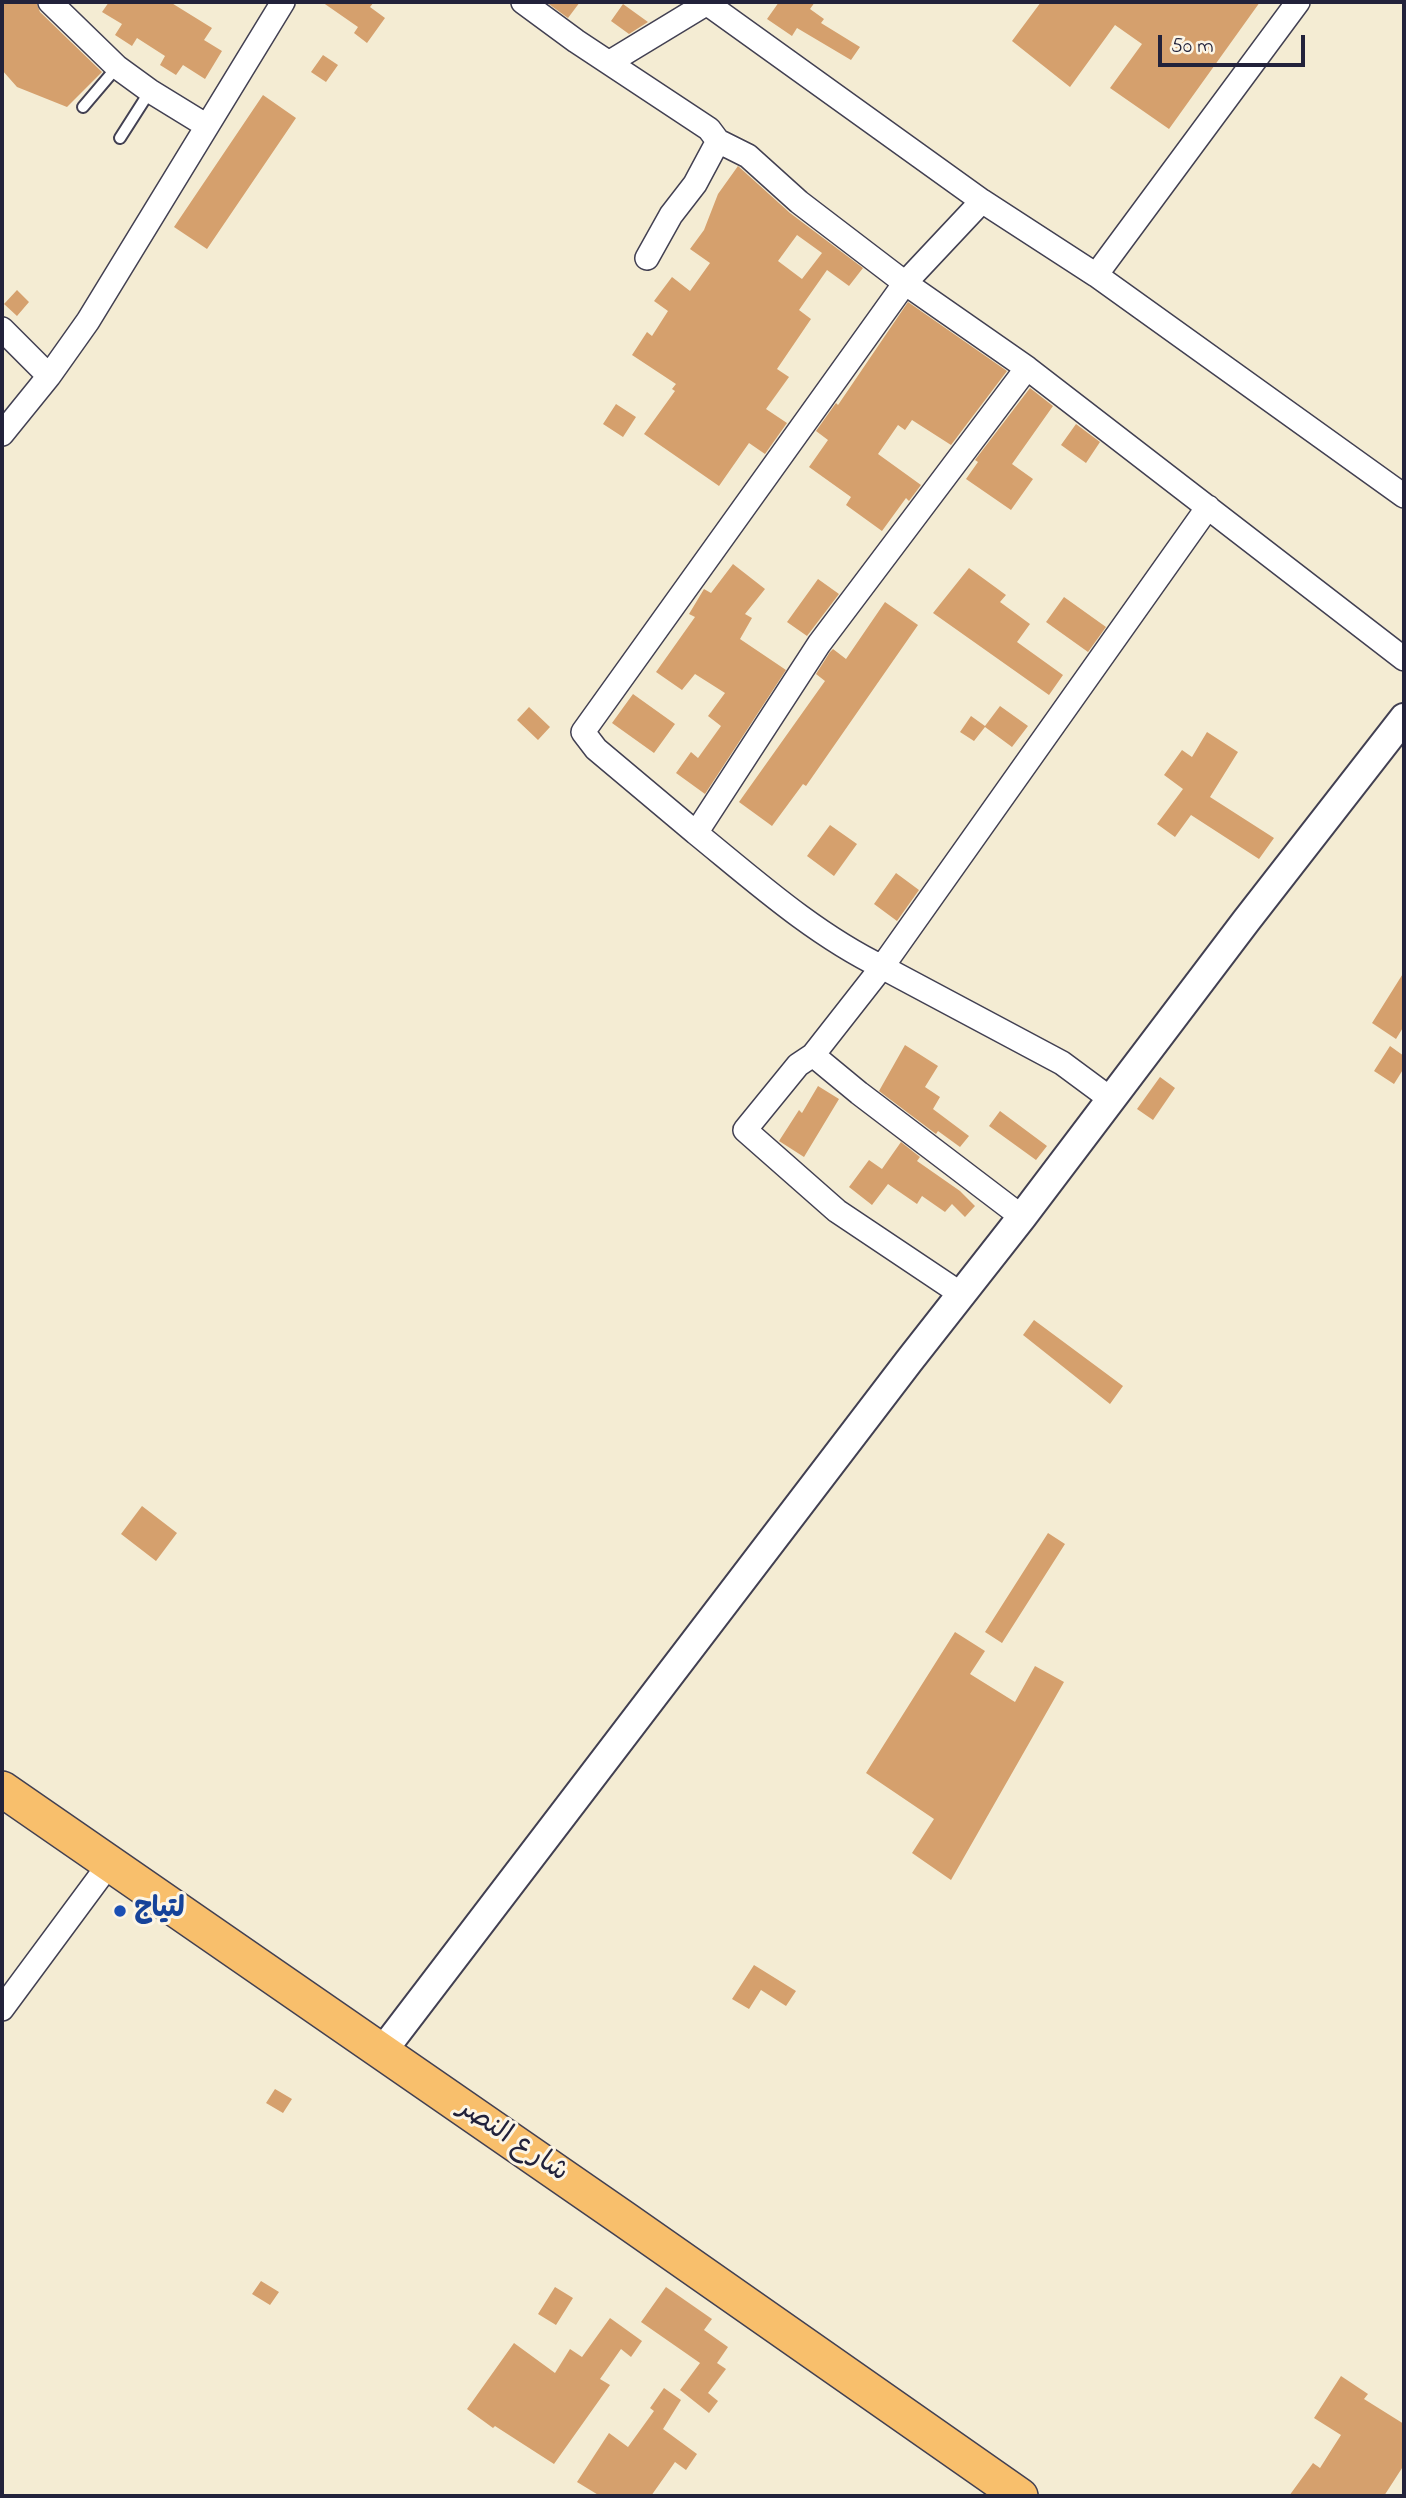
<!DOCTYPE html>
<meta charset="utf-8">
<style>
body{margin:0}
#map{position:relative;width:1406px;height:2498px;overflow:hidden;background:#f4ecd3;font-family:"Indie Flower",sans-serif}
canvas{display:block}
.frame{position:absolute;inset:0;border:4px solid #22223b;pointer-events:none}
.scale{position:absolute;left:1158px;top:35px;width:147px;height:32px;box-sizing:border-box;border:4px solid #22223b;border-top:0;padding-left:9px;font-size:21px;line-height:24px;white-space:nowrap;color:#22223b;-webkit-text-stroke:5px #fcf5e5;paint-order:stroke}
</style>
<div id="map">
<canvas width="1406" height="2498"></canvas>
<div class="frame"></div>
<div class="scale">50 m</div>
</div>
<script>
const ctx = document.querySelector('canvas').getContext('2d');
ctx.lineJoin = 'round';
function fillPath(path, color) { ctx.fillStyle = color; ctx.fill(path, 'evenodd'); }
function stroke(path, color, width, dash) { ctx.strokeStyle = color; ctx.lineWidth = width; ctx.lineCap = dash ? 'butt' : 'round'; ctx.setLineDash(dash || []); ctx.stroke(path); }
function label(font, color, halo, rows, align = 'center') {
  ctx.font = font + ' "Indie Flower","Playpen Sans Arabic",sans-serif'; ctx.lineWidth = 6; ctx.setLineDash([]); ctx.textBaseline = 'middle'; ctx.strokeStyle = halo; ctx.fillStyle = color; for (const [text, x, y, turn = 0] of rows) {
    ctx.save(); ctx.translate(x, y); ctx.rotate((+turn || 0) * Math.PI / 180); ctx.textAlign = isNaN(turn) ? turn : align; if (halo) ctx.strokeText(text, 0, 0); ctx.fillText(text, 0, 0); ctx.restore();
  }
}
fillPath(new Path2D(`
 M2,2H36L40,12L102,72L67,107L17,87L2,70Z
 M109,2H170L212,28L204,40L222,51L205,79L183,65L176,75L160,65L165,56L137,38L132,46L115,35L122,24L102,12Z
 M322,2H374L370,7L385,18L367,43L354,33L358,27Z
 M546,2H580L568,18Z
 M779,2H815L810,9L824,19L821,23L860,47L851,60L797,28L792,36L767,19Z
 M1041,2H1260L1169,129L1110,88L1142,44L1115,25L1070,87L1012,41Z
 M623,4L648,22L629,34L611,21Z
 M323,55L338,65L326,82L311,72Z
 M263,95L296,118L207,249L174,227Z
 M738,166L790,213L863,268L849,286L827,270L799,310L811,319L777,369L789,377L766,409L787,423L765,454L749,443L719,486L644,434L675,391L672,389L676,384L632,355L647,332L652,336L668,311L654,301L672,277L690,291L710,263L690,249L704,230L718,194ZM797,235L822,253L802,279L778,261Z
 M17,290L29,302L17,316L4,304Z
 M908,302L1007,371L951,445L912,420L905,430L898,425L878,454L921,485L909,501L906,498L882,531L846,505L851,497L809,467L828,440L816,431L836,403L838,405Z
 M1030,388L1053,406L1012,464L1033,479L1011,510L966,479L978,462L975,460Z
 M616,404L636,417L623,437L603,424Z
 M1076,424L1100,442L1086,463L1061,445Z
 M733,564L765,589L745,614L752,618L740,639L786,670L705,794L676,773L691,752L698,758L721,726L708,716L725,693L695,674L682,690L656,672L695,617L689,614L704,589L711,593Z
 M969,568L1006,595L1000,602L1030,624L1017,642L1063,675L1049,695L933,613Z
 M818,579L839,594L807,636L787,622Z
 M1064,597L1106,627L1088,652L1046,622Z
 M885,602L918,625L806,786L803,784L772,826L739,802L825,681L816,674L830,652L833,649L846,659Z
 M633,694L675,724L654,753L612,723Z
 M1000,706L1028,726L1012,747L985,727L974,741L960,732L971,716L985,726Z
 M529,707L550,727L538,740L517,720Z
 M1207,732L1238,752L1210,797L1274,838L1259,859L1191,815L1175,837L1157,824L1183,789L1164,775L1182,750L1192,757Z
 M830,825L857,844L834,876L807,856Z
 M896,873L919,890L897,921L874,904Z
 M1404,972V1026L1396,1039L1372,1023Z
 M905,1045L938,1066L925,1087L940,1097L933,1109L969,1136L960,1147L938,1131L936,1134L879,1091Z
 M1390,1046L1404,1056V1068L1394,1084L1374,1071Z
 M1160,1077L1175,1088L1153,1120L1137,1109Z
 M818,1086L839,1099L804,1157L779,1141L799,1110L802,1113Z
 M1000,1111L1047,1146L1036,1160L989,1126Z
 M901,1142L920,1157L917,1161L960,1191L975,1206L965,1217L952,1204L945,1212L922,1196L917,1204L888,1184L872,1205L849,1187L869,1160L882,1169Z
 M1034,1320L1123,1386L1110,1404L1023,1335Z
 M142,1506L177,1533L156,1561L121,1534Z
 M1048,1533L1065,1544L1002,1643L985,1632Z
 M955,1632L985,1651L970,1674L1015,1702L1035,1666L1064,1682L951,1880L912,1853L934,1819L866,1773Z
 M754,1965L796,1991L786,2006L761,1990L749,2009L732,1999Z
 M275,2089L292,2099L283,2113L266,2103Z
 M261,2281L279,2292L270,2305L252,2294Z
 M555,2287L573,2298L556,2325L538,2314Z
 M666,2287L712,2319L704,2330L728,2347L717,2363L726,2369L708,2393L718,2401L709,2413L680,2390L700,2363L641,2322Z
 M610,2318L642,2341L631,2357L621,2349L600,2379L610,2385L554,2464L495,2426L493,2428L467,2409L514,2343L555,2373L570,2349L582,2357Z
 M1341,2376L1368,2394L1364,2399L1404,2424V2465L1384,2496H1289L1313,2463L1320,2468L1341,2435L1314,2418Z
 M664,2388L681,2400L663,2429L697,2454L686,2470L675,2462L651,2496H600L577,2482L609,2433L628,2447L654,2411L650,2408Z`), '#d5a06d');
const service = new Path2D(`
 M83,107L117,67
 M120,138L150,91`);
const minor = new Path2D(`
 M50,2L117,67L150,91L207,126
 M523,2L576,41L709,129L718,141L748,156L799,202L905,283L1027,368L1404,659
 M705,2L982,201L1096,275L1404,496
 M610,62L709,2
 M982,201L905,283L583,732L596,749L696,833L819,644L1027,368
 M647,258L671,215L695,184L718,141
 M1096,275L1298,2
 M2,329L49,376
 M2,434L49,376L88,321L283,2
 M696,833C755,881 814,934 882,967L813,1055L798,1065L745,1130L837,1211L961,1294
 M813,1055L859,1093L1022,1217
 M1112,1100L1062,1063L882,967L1208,507
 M2,2009L110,1863`);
const tertiary = new Path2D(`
 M381,2053L909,1361L1022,1217L1246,921L1404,718`);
const primary = new Path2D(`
 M2,1789L624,2219L1020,2496`);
stroke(service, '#424052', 14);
stroke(minor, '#424052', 26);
stroke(tertiary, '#424052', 32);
stroke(primary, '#424052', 38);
stroke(service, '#fff', 10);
stroke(minor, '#fff', 23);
stroke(tertiary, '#fff', 28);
stroke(primary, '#f8bf6c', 35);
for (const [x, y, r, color] of [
 [120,1911,7,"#1a4fb4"]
]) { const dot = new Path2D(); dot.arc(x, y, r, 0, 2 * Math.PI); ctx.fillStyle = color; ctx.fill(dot); stroke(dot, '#fcf5e5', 2.5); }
label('bold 28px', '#164399', '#fcf5e5', [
 ["لتياج",134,1911]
], 'left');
label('28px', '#22223b', '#fcf5e5', [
 ["شارع النصر",512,2142,34]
]);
</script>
